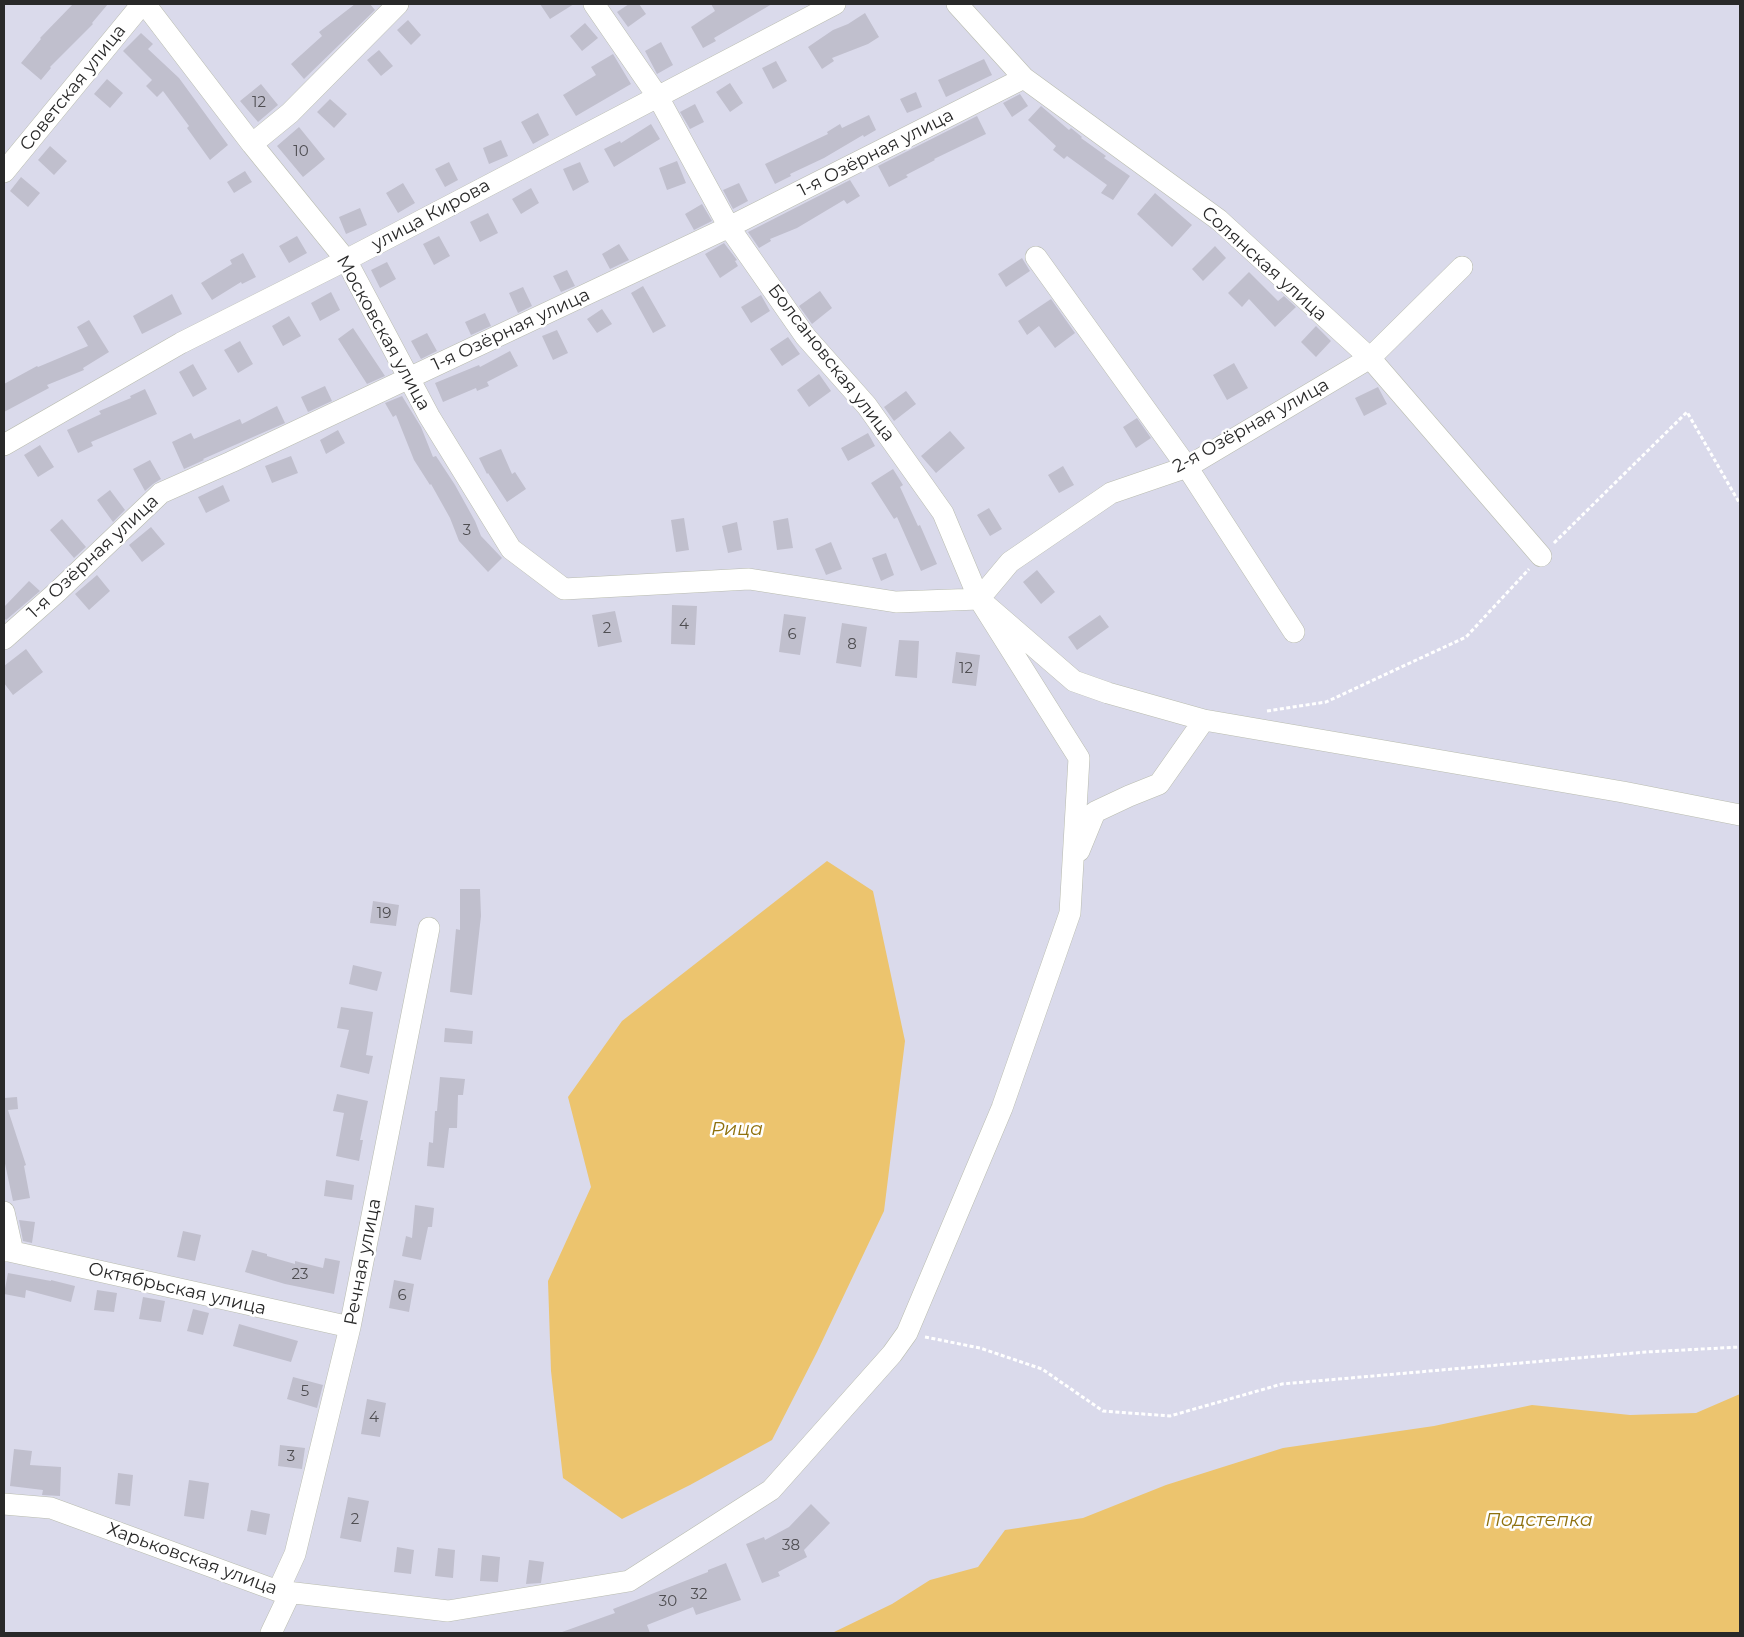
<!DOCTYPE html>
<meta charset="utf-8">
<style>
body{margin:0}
#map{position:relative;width:1744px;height:1637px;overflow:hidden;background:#dadaeb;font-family:Montserrat,sans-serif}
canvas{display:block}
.frame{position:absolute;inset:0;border:5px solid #292929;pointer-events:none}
</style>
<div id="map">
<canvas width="1744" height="1637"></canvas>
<div class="frame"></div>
</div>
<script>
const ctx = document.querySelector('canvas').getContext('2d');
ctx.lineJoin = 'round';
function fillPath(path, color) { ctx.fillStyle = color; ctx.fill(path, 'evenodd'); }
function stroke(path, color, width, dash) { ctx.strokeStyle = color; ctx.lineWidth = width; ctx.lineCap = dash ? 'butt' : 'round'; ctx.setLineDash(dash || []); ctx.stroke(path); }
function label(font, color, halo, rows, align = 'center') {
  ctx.font = font + ' Montserrat,sans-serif'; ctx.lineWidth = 5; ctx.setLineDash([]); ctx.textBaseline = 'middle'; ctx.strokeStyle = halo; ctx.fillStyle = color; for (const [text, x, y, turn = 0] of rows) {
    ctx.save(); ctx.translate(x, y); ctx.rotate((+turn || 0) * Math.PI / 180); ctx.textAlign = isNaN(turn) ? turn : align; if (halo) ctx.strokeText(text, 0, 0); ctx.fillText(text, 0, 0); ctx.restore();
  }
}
fillPath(new Path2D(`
 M827,861L873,891L905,1041L884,1211L817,1352L772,1440L690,1485L622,1519L563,1478L551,1371L548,1281L591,1187L568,1097L622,1021Z
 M1740,1394V1633H832L892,1604L930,1580L978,1567L1005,1530L1083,1518L1166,1485L1283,1448L1434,1426L1532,1405L1630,1415L1696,1413Z`), '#ecc46e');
fillPath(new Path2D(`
 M73,4H108L92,23L93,24L50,67L51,68L41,80L21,63L41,39L40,38Z
 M355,4H370L375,10L304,79L291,64L322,36L319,32Z
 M540,4H574L550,19Z
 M629,4H639L646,14L628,27L617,12Z
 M711,4H772L714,38L716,41L703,48L691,27L715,11Z
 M865,13L879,37L868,44L832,58L834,61L822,69L808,47L833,30L848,24Z
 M408,20L421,35L411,45L397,30Z
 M585,23L598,38L582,51L570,36Z
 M141,33L153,44L148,49L179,78L228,145L210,160L187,128L189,126L163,91L157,97L146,86L152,80L123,51Z
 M661,42L673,65L657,74L645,51Z
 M379,50L393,66L381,76L367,60Z
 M613,54L631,84L576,116L563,95L596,75L591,67Z
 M984,59L992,75L946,97L938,80Z
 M776,61L787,81L773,89L762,68Z
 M107,79L123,93L110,108L94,94Z
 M730,83L743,103L730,112L716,92Z
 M261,84L278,105L258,122L240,101Z
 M916,92L922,107L907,113L900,99Z
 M1020,94L1028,106L1012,117L1003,103Z
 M330,99L347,114L334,128L317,112Z
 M695,104L704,122L690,129L680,112Z
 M1041,106L1069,130L1071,128L1082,137L1081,138L1106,156L1104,158L1130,176L1113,200L1101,193L1107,185L1067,156L1064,159L1053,150L1056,146L1028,120Z
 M538,113L549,135L533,144L521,122Z
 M869,115L876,130L864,137L863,135L824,158L790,174L791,176L775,184L765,164L828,134L827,132L840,124L842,128Z
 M977,116L986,134L934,159L935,160L906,175L908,177L889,187L878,166Z
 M651,124L660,139L614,167L604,149L620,141L621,143Z
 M299,127L325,159L303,177L277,146Z
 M501,140L508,156L489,164L483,148Z
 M50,146L67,161L54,175L38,160Z
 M677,161L686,183L667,190L659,168Z
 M449,162L458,180L445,187L435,169Z
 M580,162L589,182L573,191L563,169Z
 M245,171L252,182L234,193L227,182Z
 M21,177L40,193L28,207L10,191Z
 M850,180L860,196L847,204L844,200L797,228L770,239L771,241L759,248L748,232Z
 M403,183L415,203L398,213L386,193Z
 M739,183L748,201L733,209L723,190Z
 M531,188L539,203L521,214L512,199Z
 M1155,193L1192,225L1172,247L1137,214Z
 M702,204L712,221L694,230L685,214Z
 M360,208L367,225L346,234L339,217Z
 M488,213L498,233L480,242L470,222Z
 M297,236L307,253L289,263L279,246Z
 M439,236L450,256L434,265L423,244Z
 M724,243L737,260L735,261L738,266L720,278L705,254Z
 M619,244L629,260L610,269L602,254Z
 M1215,246L1226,258L1203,281L1192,269Z
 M243,253L256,277L242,284L241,282L212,300L201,283L232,264L230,260Z
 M1022,258L1030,271L1006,287L998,274Z
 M387,262L396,279L380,288L371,270Z
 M567,270L575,286L561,292L553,276Z
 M1249,272L1278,301L1284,296L1296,307L1275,327L1249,299L1242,307L1228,293Z
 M643,286L666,326L653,333L631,293Z
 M523,287L532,306L518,313L509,293Z
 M820,291L832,308L812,324L799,306Z
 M331,292L340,310L320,321L311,303Z
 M172,294L182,314L142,334L133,316Z
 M761,295L770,311L751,323L741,307Z
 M1051,299L1075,333L1055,348L1039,326L1027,335L1018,321Z
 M602,309L612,324L597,333L587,319Z
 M485,313L491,326L471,335L465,322Z
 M289,316L301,336L283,346L272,326Z
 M89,320L109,352L83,368L84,370L47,385L49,388L4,412V384L37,366L38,367L88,346L77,327Z
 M1316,326L1331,341L1316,357L1301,342Z
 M353,328L385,376L367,384L338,339Z
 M557,330L568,353L553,360L542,336Z
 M427,333L437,351L421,359L411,341Z
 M788,337L800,354L782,366L770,349Z
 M240,341L253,364L238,373L224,350Z
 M510,351L518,366L487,382L489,386L477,391L476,388L443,402L435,383L479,365L480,367Z
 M1234,363L1248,388L1227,400L1213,375Z
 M193,364L207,389L193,397L179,372Z
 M819,374L831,391L809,407L797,390Z
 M325,386L332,401L308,412L301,397Z
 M1378,387L1387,404L1364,416L1355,398Z
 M145,389L157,414L91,442L93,446L78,453L67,430L101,414L99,411L131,398L130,396Z
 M906,391L916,404L894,421L884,407Z
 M402,396L421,427L433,457L436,456L455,485L475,521L481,536L502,558L488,572L459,541L450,518L431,484L430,485L414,460L396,415L393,417L385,403Z
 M277,406L285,423L203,459L204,460L184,469L172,442L191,433L194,439L240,419L242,424Z
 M1137,418L1151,438L1136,448L1123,427Z
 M338,430L345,443L326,454L320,440Z
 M950,431L965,448L936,473L921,456Z
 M868,433L875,446L848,461L841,448Z
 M40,445L54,467L38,477L24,455Z
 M501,449L512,474L515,472L526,489L507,502L488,473L487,474L479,458Z
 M291,456L298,473L272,483L265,466Z
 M150,460L161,479L153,484L145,491L133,469Z
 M1063,466L1074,485L1059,493L1048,475Z
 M893,469L903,485L900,487L918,526L920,525L937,564L921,571L897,517L894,519L871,483Z
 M223,485L230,501L206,513L198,497Z
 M110,490L125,510L113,522L97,500Z
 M989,508L1002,529L990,536L977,515Z
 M684,518L689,550L676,552L671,520Z
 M788,518L793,548L777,550L773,521Z
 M62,519L86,547L74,558L50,530Z
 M737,522L742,550L728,553L722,526Z
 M151,527L165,544L142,562L129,545Z
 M831,542L842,569L826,575L815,549Z
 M886,553L894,575L881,581L872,558Z
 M1037,570L1055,592L1041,604L1023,582Z
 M97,575L110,591L89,610L75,594Z
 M29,581L40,591L6,620L4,618V607Z
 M672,605L697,606L695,645L671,644Z
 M615,611L622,642L598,647L592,615Z
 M784,614L806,617L800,655L779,652Z
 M1100,615L1109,627L1077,650L1068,637Z
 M842,623L867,627L861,667L836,663Z
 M899,640L919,641L917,678L895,676Z
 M26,649L43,672L13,695L4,683V666Z
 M956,652L980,655L976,686L952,683Z
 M460,889H480L481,916L472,995L450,992L456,929L460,930Z
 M373,901L399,905L396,926L370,923Z
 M353,965L382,972L377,991L349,984Z
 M341,1007L373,1012L366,1055L373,1056L369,1074L340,1067L349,1030L337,1028Z
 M445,1028L473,1031L472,1044L444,1042Z
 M440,1077L465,1079L463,1095H458L457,1128H449L444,1168L427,1166L429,1142L433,1143L435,1111H437Z
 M337,1094L368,1101L360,1140H363L359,1161L336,1156L344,1113L333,1111Z
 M17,1097L18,1109L8,1110L26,1165L24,1166L30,1198L13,1201L4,1159V1098Z
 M326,1180L354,1185L352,1200L324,1196Z
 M415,1205L434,1208L432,1227H428L421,1260L402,1256L406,1236L412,1238Z
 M19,1220L35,1222L32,1243L23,1241Z
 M183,1231L201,1235L195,1261L177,1257Z
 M252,1250L267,1254V1256L295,1264V1261L323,1268L325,1258L340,1261L334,1294L285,1284L245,1272Z
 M8,1273L51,1281V1280L75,1286L71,1302L26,1290L25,1298L4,1294Z
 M394,1280L414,1284L409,1312L389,1308Z
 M97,1290L117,1293L114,1312L94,1310Z
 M143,1297L165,1301L161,1322L139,1319Z
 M193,1309L209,1313L203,1335L187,1331Z
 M239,1324L298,1341L291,1362L233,1346Z
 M293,1377L323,1385L317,1408L287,1399Z
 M367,1399L386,1403L380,1437L361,1434Z
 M280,1445L305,1448L302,1469L278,1466Z
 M14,1449L32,1451L30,1465L61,1467L60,1496L42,1495L43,1490L10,1486Z
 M118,1473L133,1475L130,1506L115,1504Z
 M189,1480L209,1483L204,1519L184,1516Z
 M348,1497L369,1501L361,1542L340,1538Z
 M811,1504L830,1523L804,1550L807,1557L778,1572L780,1576L762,1583L746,1544L764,1537L765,1540L789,1527Z
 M251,1510L270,1514L266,1535L247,1531Z
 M397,1547L414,1550L411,1574L394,1572Z
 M438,1548L455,1550L453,1578L435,1576Z
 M482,1555L500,1557L498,1582L480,1581Z
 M529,1560L544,1562L541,1583L526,1584Z
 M726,1563L741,1600L696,1615L693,1607L647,1625L650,1633H562V1632L615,1613L613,1609L708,1572V1570Z`), '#c0bfcd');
const minor = new Path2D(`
 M145,4L252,144L346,260L429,416L511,549L564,589L749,579L896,602L979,599L1074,681L1108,693L1204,720L1623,792L1740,815
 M957,4L1024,78L1219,220L1370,358L1541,556
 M252,144L290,113L398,4
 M4,172L142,4
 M1036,257L1187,467L1294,632
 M4,445L181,343L346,260L835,4
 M979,599L1010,562L1111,493L1187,467L1370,358L1462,267
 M4,639L57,592L161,493L231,462L729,227L1024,78
 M1079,851L1095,812L1129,796L1159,784L1204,720
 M4,1212L13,1252
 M4,1251H9L350,1327
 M4,1504L51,1508L278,1591L448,1611L629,1581L771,1490L892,1354L907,1333L1002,1108L1070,913L1079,758L979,599L943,513L867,406L805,336L729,227L658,97L594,4
 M278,1591L295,1554L350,1327L429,928
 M271,1633L290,1593`);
stroke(minor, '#b9bcaf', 22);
stroke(new Path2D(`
 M1554,543L1687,412L1740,504
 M1267,711L1326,702L1466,637L1529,569
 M925,1337L980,1348L1042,1369L1103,1411L1170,1416L1282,1384L1646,1352L1740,1347`), '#fff', 3, [4, 2.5]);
stroke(minor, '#fff', 21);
label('15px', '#4f4e52', null, [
 ["12",259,103],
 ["10",301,152],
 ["3",467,531],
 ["4",684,625],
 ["2",607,629],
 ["6",792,635],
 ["8",852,645],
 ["12",966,669],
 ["19",384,914],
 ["23",300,1275],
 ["6",402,1296],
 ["5",305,1392],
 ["4",374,1418],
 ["3",291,1457],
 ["2",355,1520],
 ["38",791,1546],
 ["32",699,1595],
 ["30",668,1602]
]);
label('18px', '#292929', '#fff', [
 ["Советская улица",73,88,-51],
 ["1-я Озёрная улица",876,153,-27],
 ["улица Кирова",431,215,-28],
 ["Солянская улица",1264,264,42],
 ["1-я Озёрная улица",511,330,-25],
 ["Московская улица",383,333,61],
 ["Болсановская улица",831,363,52],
 ["2-я Озёрная улица",1251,426,-29],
 ["1-я Озёрная улица",93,557,-43],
 ["Речная улица",363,1262,-79],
 ["Октябрьская улица",177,1289,13],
 ["Харьковская улица",192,1559,20]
]);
label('italic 19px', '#8f710f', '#fff', [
 ["Рица",737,1129],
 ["Подстепка",1539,1520]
]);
</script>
